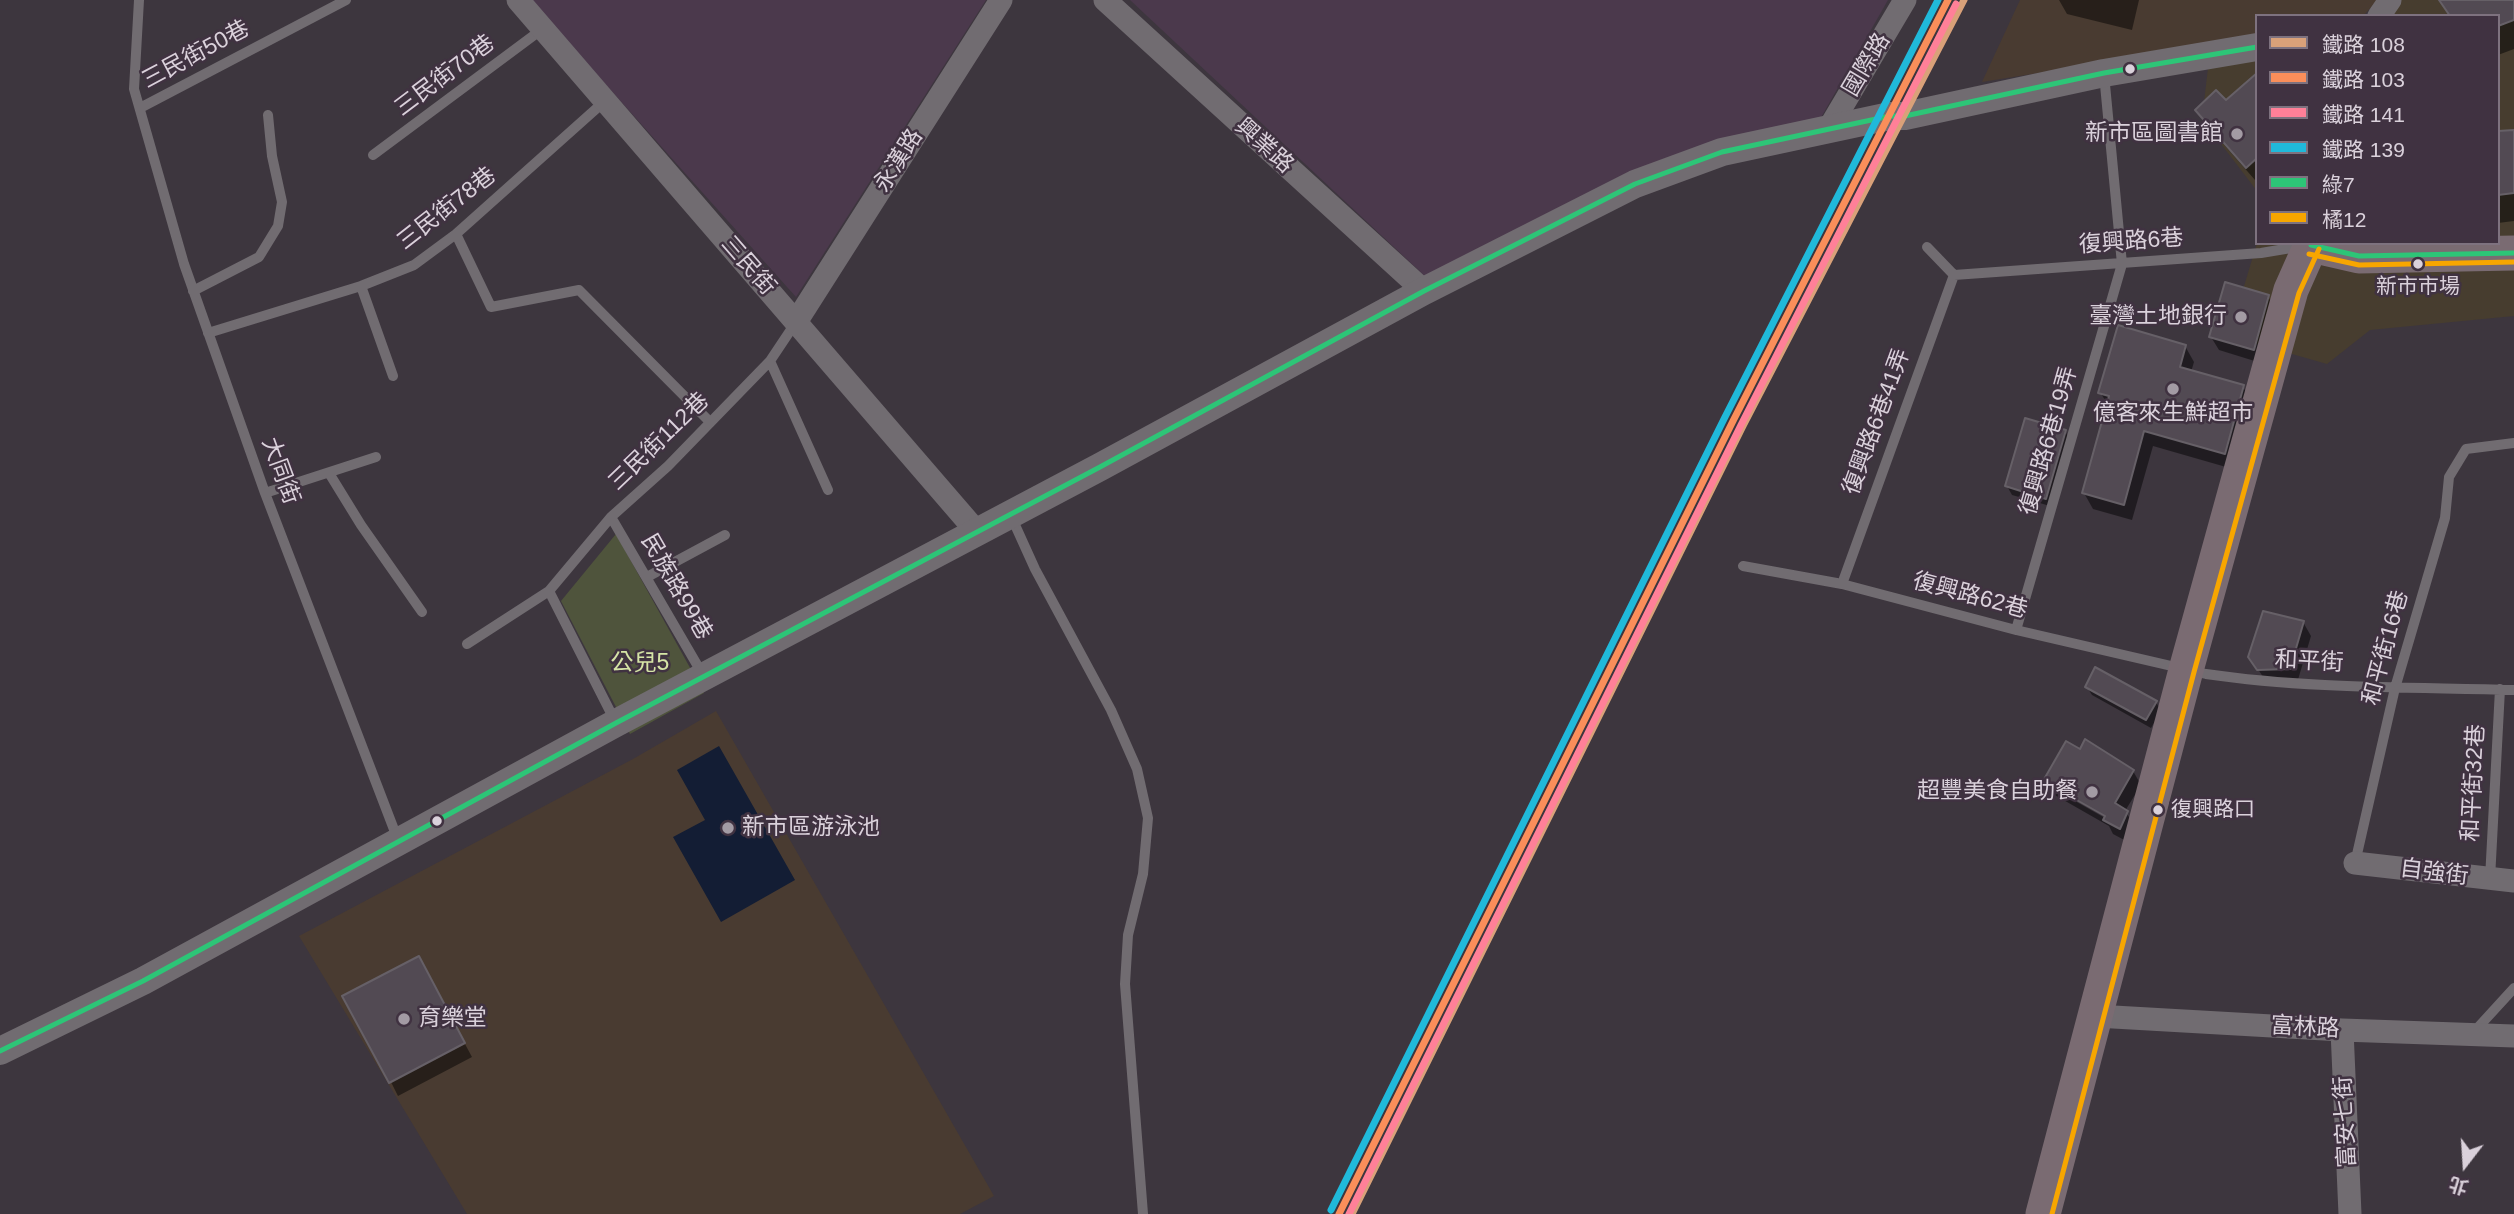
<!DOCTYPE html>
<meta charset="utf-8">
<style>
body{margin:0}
#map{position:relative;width:2514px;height:1214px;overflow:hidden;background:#3d363e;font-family:Helvetica,"Noto Sans TC",sans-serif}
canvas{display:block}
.legend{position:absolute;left:2255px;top:14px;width:245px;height:231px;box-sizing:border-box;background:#403241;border:2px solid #7e727f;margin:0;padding:9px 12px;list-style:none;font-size:21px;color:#dad1db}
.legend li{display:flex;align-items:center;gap:14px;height:35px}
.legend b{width:35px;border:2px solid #7e727f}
.north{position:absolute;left:2430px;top:1130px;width:70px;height:70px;-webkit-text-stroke:5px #403241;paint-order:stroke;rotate:197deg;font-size:19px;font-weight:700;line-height:28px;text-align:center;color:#dad1db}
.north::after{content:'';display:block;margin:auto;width:24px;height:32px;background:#dad1db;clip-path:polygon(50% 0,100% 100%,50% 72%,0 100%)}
</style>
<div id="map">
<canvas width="2514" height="1214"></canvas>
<ul class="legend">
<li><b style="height:9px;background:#d9a179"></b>鐵路 108</li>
<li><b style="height:9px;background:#fa8e5a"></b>鐵路 103</li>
<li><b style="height:9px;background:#ff8098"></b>鐵路 141</li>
<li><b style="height:9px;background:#20b9da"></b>鐵路 139</li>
<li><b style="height:9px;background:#2dc577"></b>綠7</li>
<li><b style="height:9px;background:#f7a600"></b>橘12</li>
</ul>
<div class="north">北</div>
</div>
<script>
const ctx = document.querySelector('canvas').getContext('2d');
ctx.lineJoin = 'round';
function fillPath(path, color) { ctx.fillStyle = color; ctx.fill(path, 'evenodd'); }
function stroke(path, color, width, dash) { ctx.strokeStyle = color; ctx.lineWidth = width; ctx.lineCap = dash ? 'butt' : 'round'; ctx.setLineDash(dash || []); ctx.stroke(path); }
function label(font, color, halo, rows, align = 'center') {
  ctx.font = font + ' Helvetica,"Noto Sans TC",sans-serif'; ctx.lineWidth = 5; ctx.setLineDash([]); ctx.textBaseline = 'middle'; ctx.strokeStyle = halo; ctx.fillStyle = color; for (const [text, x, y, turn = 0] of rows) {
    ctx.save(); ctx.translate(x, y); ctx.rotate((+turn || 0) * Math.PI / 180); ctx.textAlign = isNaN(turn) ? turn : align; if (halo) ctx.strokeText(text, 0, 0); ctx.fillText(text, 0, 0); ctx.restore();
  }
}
fillPath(new Path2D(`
 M2383,0H2514V316L2370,330L2327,364L2229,336L2257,243H2498V16H2369Z
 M2257,45V191L2202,119L2210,51Z`), '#473d2f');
fillPath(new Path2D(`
 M530,0H986L796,297Z
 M1130,0H1888L1819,121L1429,280Z`), '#4b394c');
fillPath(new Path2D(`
 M2020,0H2378L2363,16H2257V38L1982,82Z
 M716,711L994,1196L960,1214H467L299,936L633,759Z`), '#493b31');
fillPath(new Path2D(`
 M616,534L704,693L630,734L561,601Z`), '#4f543c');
fillPath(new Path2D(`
 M719,746L795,880L721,922L673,837L705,820L677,770Z`), '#131d34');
fillPath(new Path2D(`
 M2059,0H2139L2132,30L2067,14Z
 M2443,0H2514V49L2498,55V16Z
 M2255,72H2257V178L2255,180L2205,123L2197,110L2226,103L2256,76Z
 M2514,132V221L2498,223V133Z
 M2268,296L2275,310L2261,363L2219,350L2211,337Z
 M2185,346L2194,362L2191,372L2243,387L2252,402L2233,469L2153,446L2132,520L2093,509L2084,493L2108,405L2100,392Z
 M2065,431L2070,440L2050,506L2012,495L2007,486Z
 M2303,622L2311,636L2297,683H2267L2250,657Z
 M2087,687L2156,702L2161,711L2151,728L2092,695Z
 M2133,771L2141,785L2125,811L2135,826L2128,842L2113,834L2109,826L2053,794L2045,781ZM2054,785L2114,819L2112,822L2054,789Z
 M426,972L472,1057L398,1096L391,1082Z`), '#0007');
const building = new Path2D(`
 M2439,0H2514V20L2498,26V16H2450Z
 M2257,73V158L2246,168L2195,110L2216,90L2226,100Z
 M2514,130V193L2498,195V131Z
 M2225,282L2269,295L2254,350L2209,337Z
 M2118,325L2186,345L2180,367L2244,385L2225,454L2144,431L2124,505L2082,493L2109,396L2098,393Z
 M2025,418L2066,430L2046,499L2005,486Z
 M2263,611L2304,621L2290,669L2257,670L2248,657Z
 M2095,667L2157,701L2146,720L2085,687Z
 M2085,739L2134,770L2115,803L2128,811L2120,829L2103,820L2105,816L2043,781L2066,741L2080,749Z
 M419,956L465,1043L389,1083L342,996Z`);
fillPath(building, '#524a53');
stroke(building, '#666067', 2);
stroke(new Path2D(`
 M139,0L134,89L184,264L265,493L398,840
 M140,108L346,0
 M373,155L541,30
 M456,234L491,307L579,290L710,422
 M1927,247L1954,275
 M1954,275L2261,253L2303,246
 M361,286L393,376
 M193,291L259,257L278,226L282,202L272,156L268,115
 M208,333L361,286L414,265L456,234L606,100
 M770,361L828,490
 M329,473L361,525L422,612
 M265,493L376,457
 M1011,516L1035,569L1111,710L1137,769L1148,818L1143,874L1128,935L1125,984L1143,1214
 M611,517L703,675
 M1743,566L1842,584L2016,630L2206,674C2308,689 2412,687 2514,690
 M647,577L725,535
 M1842,584L1954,275
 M549,591L616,723
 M2016,630L2122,264L2104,74
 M467,644L549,591L611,517L668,466L770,361L796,322
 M2355,863L2395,688L2445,518L2449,477L2466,449L2514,443
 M2490,879L2500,689
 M2472,1034L2514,988`), '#716c71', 10);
stroke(new Path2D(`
 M518,0L977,532
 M1105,0L1424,291
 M2379,16L2390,0
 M1828,130L1905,0
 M796,322L1001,0
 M2355,863L2514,881
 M2096,1016L2342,1030L2514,1036
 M2342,1030L2350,1214`), '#716c71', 23);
stroke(new Path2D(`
 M0,1051L143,981L616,723L1100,467L1424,291L1635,184L1722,152L1890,116H1905L2104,73L2257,47`), '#716c71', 28);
stroke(new Path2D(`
 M2311,245L2359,256L2514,253
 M2043,1214L2186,670L2291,290L2311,245`), '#7a6b72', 35);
stroke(new Path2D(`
 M2311,245L2359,256L2514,253
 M0,1051L143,981L616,723L1100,467L1424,291L1635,184L1722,152L1890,116H1905L2104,73L2257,47`), '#2dc577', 5);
stroke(new Path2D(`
 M2309,254L2359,265L2514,262
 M2052,1214L2194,672L2299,293L2319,249`), '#f7a600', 5);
stroke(new Path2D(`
 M1352,1214L1743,426L1964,0`), '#d9a179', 7);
stroke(new Path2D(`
 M1339,1214L1733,421L1948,0`), '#fa8e5a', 7);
stroke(new Path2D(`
 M1349,1214L1741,425L1956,4`), '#ff8098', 7);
stroke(new Path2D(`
 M1331,1210L1725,417L1938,0`), '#20b9da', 7);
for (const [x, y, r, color] of [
 [2130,69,6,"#dad1db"],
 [2237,134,7,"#a39ba4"],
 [2418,264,6,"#dad1db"],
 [2241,317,7,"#a39ba4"],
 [2173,389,7,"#a39ba4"],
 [2092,792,7,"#a39ba4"],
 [2158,810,6,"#dad1db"],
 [437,821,6,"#dad1db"],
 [728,828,7,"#a39ba4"],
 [404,1019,7,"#a39ba4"]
]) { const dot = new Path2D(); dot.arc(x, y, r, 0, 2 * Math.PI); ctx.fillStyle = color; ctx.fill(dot); stroke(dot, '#403241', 2.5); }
label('21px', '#dad1db', '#403241', [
 ["新市市場",2418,287],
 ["復興路口",2171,810,"left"]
]);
label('23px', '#dad1db', '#403241', [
 ["三民街50巷",196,55,-28],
 ["國際路",1867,65,-59],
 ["三民街70巷",445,76,-37],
 ["興業路",1264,146,42],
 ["永漢路",899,161,-58],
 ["三民街78巷",447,209,-38],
 ["復興路6巷",2131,242,-4],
 ["三民街",748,266,49],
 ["復興路6巷41弄",1877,422,-70],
 ["復興路6巷19弄",2049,441,-74],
 ["三民街112巷",659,442,-44],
 ["大同街",280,471,70],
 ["民族路99巷",676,587,60],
 ["復興路62巷",1970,596,15],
 ["和平街16巷",2386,648,-75],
 ["和平街",2309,662,3],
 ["和平街32巷",2474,783,-87],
 ["自強街",2434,873,7],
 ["富林路",2305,1028,3],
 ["富安七街",2346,1122,-93]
]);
label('23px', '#dad1db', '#403241', [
 ["新市區圖書館",2223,134],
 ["臺灣土地銀行",2227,317],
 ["億客來生鮮超市",2173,414,"center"],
 ["超豐美食自助餐",2078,792],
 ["新市區游泳池",742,828,"left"],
 ["育樂堂",418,1019,"left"]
], 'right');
label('23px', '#d5e4a6', '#403241', [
 ["公兒5",640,664]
]);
</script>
